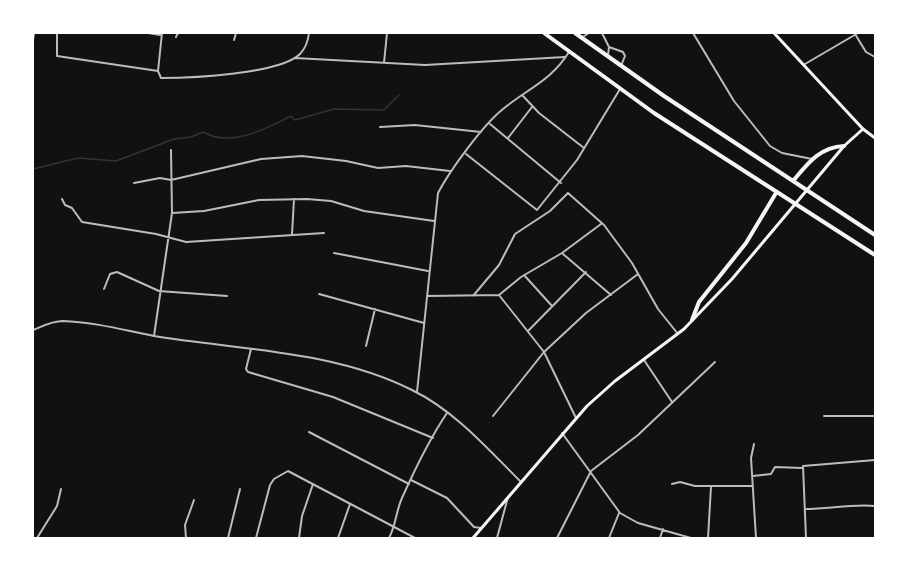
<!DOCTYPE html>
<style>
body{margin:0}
#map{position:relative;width:908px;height:571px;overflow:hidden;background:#111;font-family:Rubik,sans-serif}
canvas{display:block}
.frame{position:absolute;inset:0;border:34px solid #fff;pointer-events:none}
</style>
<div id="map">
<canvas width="908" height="571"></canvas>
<div class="frame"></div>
</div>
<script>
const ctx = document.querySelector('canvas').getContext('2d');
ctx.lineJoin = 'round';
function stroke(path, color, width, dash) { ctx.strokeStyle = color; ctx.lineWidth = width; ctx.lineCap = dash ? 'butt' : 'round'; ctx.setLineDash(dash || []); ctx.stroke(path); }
stroke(new Path2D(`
 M33,169L78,158L116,161L174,139L191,137L203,132C231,148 265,129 291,116L295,120L334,109L384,110L399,95`), '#333', 1.5);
stroke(new Path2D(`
 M57,33V56L158,71
 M148,33L160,35
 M162,33L158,71L161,78C191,78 280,74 300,54C306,48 308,41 309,33
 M602,33L609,47L608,55
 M693,33L734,101L770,146L782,153L812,159
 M855,34L866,52L875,57
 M176,37L178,33
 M581,38L589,33
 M33,40L34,33
 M234,40L236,33
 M609,47L623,52L625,56L621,66
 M295,58L425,65L565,57
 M384,63L387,33
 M805,64L858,33
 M523,96L539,113L584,148
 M490,124L561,183
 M380,127L415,125L481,132
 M508,138L532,107
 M466,154L537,210L577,160L620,89
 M134,183L160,178L171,180L261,159L302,156L346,161L378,168L406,166L450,171
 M62,199L65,205L72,208L82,222L156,234L186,242L324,233
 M172,213L204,211L259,200L307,199L331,201L364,211L434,221
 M292,234L294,199
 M334,253L428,271
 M563,254L611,295
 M524,275L552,306
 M104,289L110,274L117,272L159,291L227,296
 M319,294L424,323
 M499,295L544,352L586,313L638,274
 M427,296L499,295L521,277L562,253L601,224
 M473,296L499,265L515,234L550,211L568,193L604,225L632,263L658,309L678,334
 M528,331L586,272
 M154,336L172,213L171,150
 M366,346L375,309
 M251,349L246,369L248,372L333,397L433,438
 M644,360L672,402
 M417,392L438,193C450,170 483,125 503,109C527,89 551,81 569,52
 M493,416L544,352L576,418
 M824,416H875
 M309,432L409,484
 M562,433L620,513L638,523L691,538
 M754,444L751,458L756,538
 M753,476L771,474L775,467L802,468
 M411,480L447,498L474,527L481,528
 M672,484L680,482L695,486H752
 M805,509C829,509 851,504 875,506
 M37,538L57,506L61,489
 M186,538L185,525L194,500
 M228,538L240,489
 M256,538L270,485L274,479L288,471L415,538
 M299,538L302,516L313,484
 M338,538L350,504
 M389,538C396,525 396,511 402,498C415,469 430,438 447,413
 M497,538L508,497
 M557,538L591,471L638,435L715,362
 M609,538L619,513
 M660,538L663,529
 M708,538L711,487
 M806,538L803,466L875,460`), '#bcbcbc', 2);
stroke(new Path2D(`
 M33,330C43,326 52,321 63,321C94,322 123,330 154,336C239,350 333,350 412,390C455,411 487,448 520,481`), '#bcbcbc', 2);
stroke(new Path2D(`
 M473,538L587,406L615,381L684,329L732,279L844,146L863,129`), '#f5f5f5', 3);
stroke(new Path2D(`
 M774,33L863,129L875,138`), '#f5f5f5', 3);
stroke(new Path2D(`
 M544,33L654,113L875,255
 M575,33L664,96L875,235
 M793,181C808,163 820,147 844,146
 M692,320L699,302L746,243L776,193`), '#f5f5f5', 4);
</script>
